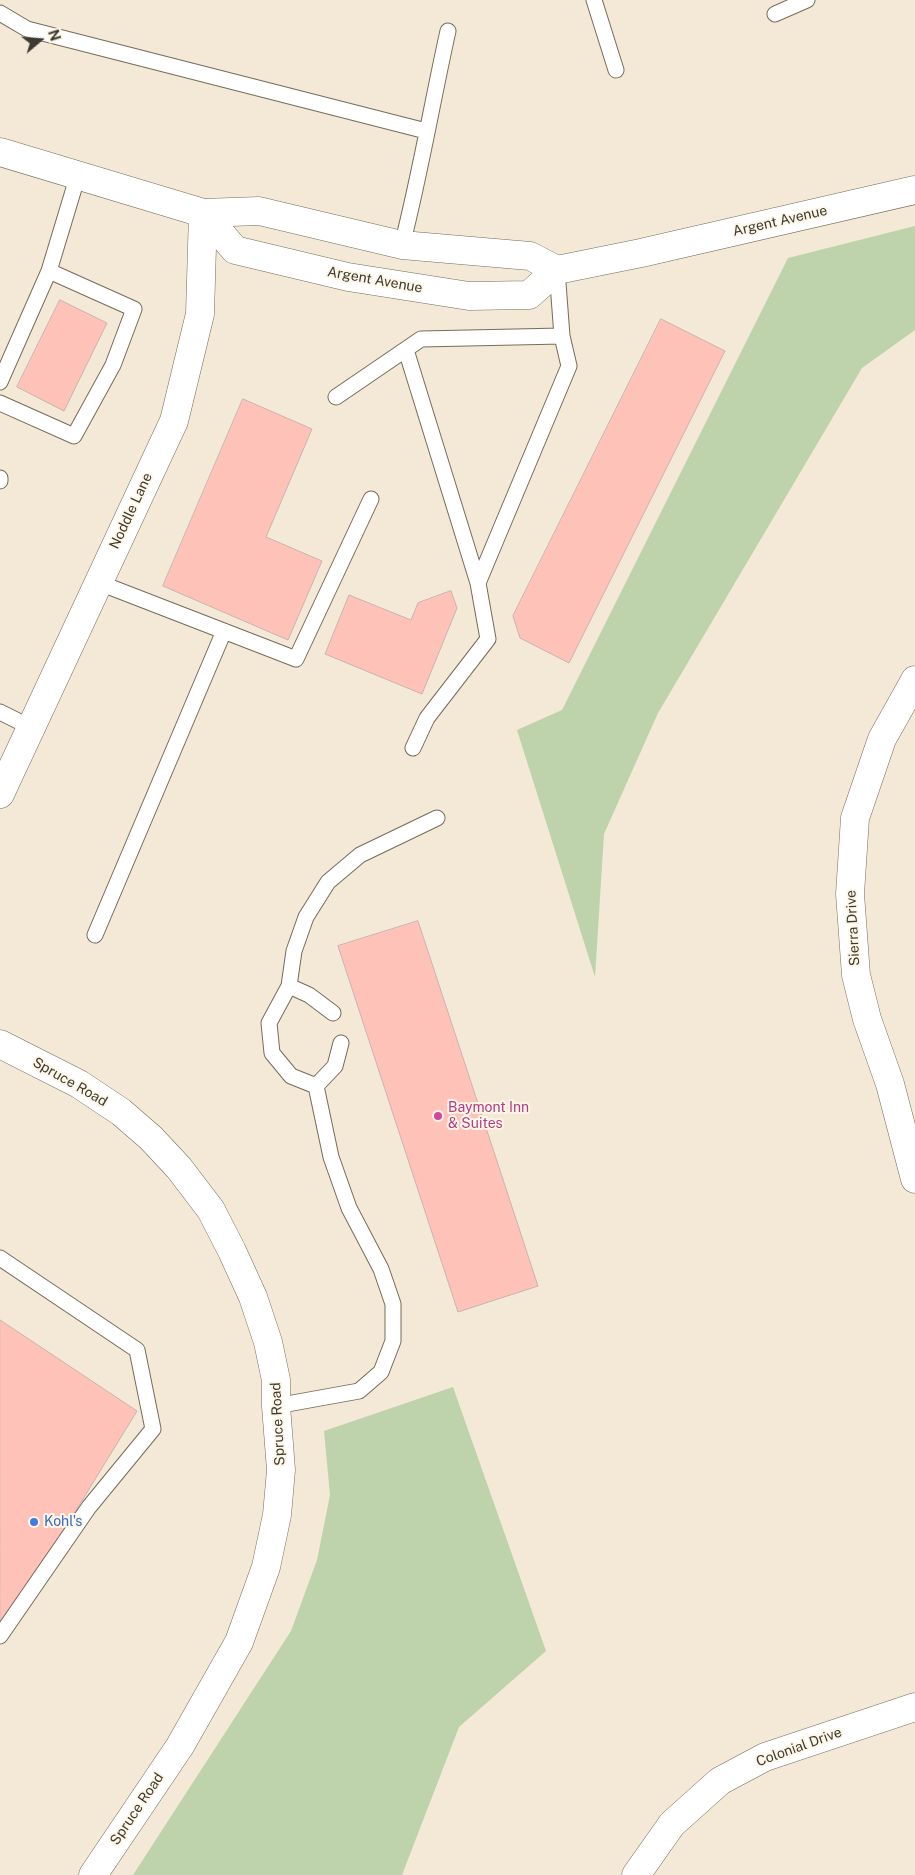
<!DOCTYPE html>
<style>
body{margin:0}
#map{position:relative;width:915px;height:1875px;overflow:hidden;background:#f3e9d6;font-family:"Public Sans",sans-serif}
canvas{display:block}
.north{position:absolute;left:15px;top:15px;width:50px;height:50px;-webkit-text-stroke:4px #fef7e7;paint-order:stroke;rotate:72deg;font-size:14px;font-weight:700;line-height:20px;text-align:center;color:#3e3a32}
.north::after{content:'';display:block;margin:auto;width:18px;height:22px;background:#3e3a32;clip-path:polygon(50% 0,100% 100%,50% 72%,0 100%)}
</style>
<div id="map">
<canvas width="915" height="1875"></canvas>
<div class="north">N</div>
</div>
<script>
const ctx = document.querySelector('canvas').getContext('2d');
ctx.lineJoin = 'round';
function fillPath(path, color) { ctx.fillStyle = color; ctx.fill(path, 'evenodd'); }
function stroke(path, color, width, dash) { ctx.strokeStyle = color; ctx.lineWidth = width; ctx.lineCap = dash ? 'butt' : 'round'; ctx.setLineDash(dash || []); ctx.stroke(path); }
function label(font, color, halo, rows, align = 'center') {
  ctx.font = font + ' "Public Sans",sans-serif'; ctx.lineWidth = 4; ctx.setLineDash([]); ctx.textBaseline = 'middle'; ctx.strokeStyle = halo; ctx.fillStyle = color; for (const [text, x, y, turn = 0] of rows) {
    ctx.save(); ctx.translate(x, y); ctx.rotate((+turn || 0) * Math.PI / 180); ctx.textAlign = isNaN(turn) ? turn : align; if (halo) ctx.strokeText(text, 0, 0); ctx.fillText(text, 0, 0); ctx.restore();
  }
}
fillPath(new Path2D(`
 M915,226V330L862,368L658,713L604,834L595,977L517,730L562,710L788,258Z
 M453,1387L546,1651L459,1727L402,1875H133L291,1631L317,1560L330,1495L324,1431Z`), '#bed3ab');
const building = new Path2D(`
 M60,300L107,323L64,411L17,387Z
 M661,319L725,351L569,663L520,638L513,616Z
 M243,399L312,429L266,537L322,561L288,640L163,586Z
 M451,591L457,608L422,694L325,654L349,595L411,620L418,603Z
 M418,921L538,1286L458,1312L338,946Z
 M0,1320L137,1411L0,1634Z`);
fillPath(building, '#fec2b9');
stroke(building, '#cab2af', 1);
const lane = new Path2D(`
 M594,0L616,70
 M0,13L27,29L426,131
 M775,14L807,0
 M402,245C420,175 432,103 448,31
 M406,350L478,583
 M0,382L49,271L78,175
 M336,397L421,339L562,336
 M0,403L74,436L113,365L134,309L49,271
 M0,478V481
 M97,582L296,659L371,499
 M0,712L30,727
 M413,748L427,718L488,639L478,583L569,366L562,336L557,270
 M95,935L224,631
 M289,986L269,1023L272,1053L291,1076L316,1086
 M333,1013L309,995L289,986L294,951L306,917L328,882L360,855L437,818
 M0,1258L137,1350L153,1429L89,1507L0,1636
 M276,1406L359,1391L381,1372L393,1341V1304L381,1269L349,1208L331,1157L316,1086L335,1066L341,1043`);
const street = new Path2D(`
 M915,680L882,739L855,818L850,894L856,975L867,1019L890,1084L915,1179
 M0,794L174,421L200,314L203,213
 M636,1875L672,1824L720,1781L765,1757L915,1707`);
const secondary = new Path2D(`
 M0,152L203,213L259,211L402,245L530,256L557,270
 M203,213L235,250L348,277L469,296L529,295L557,270L641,253L915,190
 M0,1044L79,1084L121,1112L151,1138L179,1168L211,1210L232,1251L253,1297L268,1342L276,1380V1406L281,1470L277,1515L266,1567L239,1642L180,1746L93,1875`);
stroke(lane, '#756c5b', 17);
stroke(street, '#756c5b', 29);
stroke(secondary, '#756c5b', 29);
stroke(lane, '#fff', 15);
stroke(street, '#fff', 28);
stroke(secondary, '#fff', 28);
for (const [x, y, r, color] of [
 [438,1116,5,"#d1479c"],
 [34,1522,5,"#3f7fe0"]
]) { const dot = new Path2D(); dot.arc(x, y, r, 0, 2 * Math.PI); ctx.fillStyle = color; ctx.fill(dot); stroke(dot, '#fef7e7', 2); }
label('14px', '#3e3a32', '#fef7e7', [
 ["Argent Avenue",780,221,-13],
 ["Argent Avenue",375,280,10],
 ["Noddle Lane",131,511,-65],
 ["Sierra Drive",853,928,-93],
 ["Spruce Road",70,1082,30],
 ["Spruce Road",278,1424,-93],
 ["Colonial Drive",799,1747,-20],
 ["Spruce Road",137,1809,-56]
]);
label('14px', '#b23c85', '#fef7e7', [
 ["Baymont Inn",448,1108],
 ["& Suites",448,1124]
], 'left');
label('14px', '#366cbe', '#fef7e7', [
 ["Kohl's",44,1522]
], 'left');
</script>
